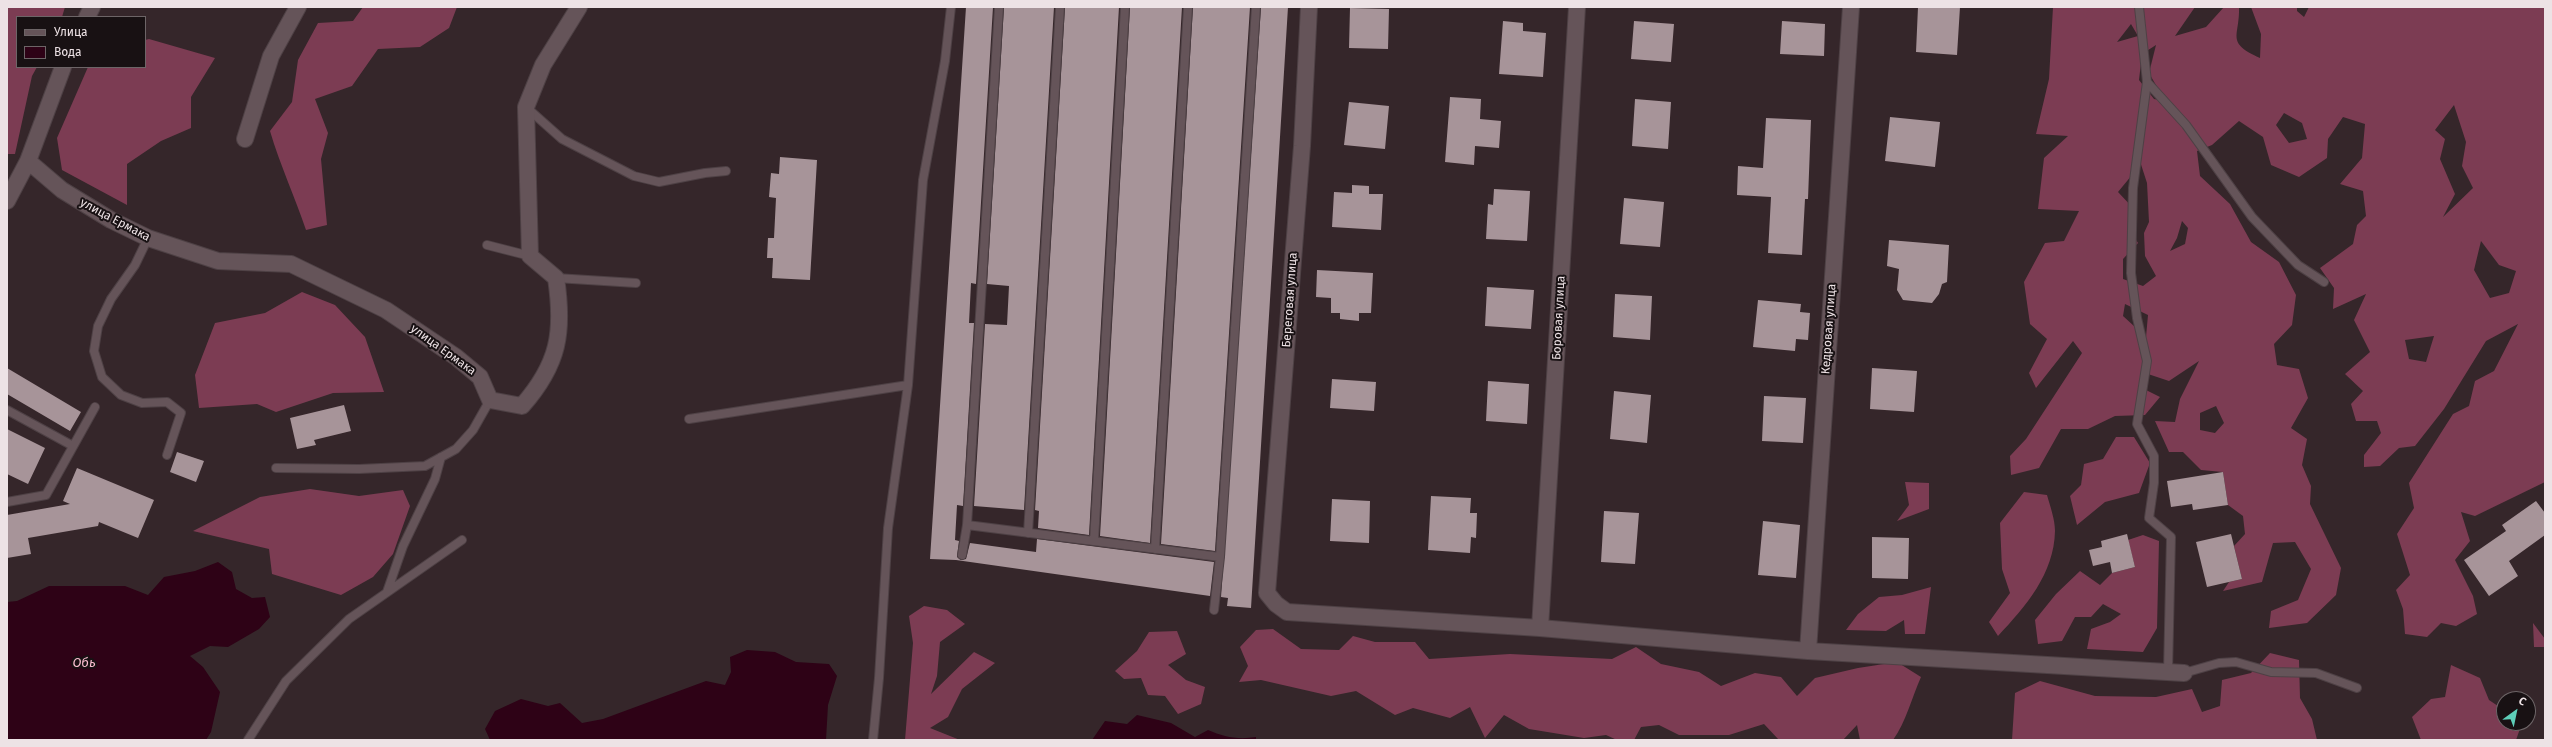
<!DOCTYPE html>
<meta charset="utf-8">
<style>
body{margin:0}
#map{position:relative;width:2552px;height:747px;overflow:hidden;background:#35262a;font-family:"Fira Sans",sans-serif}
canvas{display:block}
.frame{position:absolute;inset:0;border:8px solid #ede2e5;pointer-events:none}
.legend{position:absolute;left:16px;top:16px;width:130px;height:52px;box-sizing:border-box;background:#181113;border:1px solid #6d6567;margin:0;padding:5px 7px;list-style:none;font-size:12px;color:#ede2e5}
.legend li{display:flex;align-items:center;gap:8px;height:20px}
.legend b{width:20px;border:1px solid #6d6567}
.north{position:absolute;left:2496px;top:691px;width:40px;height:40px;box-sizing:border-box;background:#181113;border:1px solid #6d6567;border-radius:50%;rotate:33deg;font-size:11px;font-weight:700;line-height:16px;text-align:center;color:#ede2e5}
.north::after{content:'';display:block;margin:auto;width:14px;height:18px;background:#5eceb8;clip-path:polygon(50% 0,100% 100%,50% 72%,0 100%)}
</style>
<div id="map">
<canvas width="2552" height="747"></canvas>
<div class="frame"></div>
<ul class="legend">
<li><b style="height:5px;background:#655459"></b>Улица</li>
<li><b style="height:11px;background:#2e0216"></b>Вода</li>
</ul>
<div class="north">С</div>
</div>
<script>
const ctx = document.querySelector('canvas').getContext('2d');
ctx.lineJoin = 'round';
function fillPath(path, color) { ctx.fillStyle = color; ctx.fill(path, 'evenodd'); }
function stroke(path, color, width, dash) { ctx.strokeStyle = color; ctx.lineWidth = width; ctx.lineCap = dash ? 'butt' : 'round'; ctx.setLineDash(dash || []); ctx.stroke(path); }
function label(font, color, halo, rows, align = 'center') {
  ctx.font = font + ' "Fira Sans",sans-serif'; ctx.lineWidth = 4; ctx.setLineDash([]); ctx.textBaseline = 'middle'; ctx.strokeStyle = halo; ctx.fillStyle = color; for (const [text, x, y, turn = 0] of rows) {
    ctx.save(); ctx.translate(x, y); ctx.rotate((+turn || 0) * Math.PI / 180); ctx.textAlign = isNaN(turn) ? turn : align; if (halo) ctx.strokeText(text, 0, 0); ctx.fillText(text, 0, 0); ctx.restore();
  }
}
fillPath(new Path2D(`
 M7,7H65L62,17H17V67H37L32,76L15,154H7Z
 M363,7H457L449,28L420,47L378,49L352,86L315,99L328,133L321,159L327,225L306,230C295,197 280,165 270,131L292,102L298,60L318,23L353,21Z
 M2053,7H2195L2175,36L2206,27L2224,7H2239C2240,37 2225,42 2260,58L2261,34L2251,7H2297V11L2304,17L2309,7H2545V482L2475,516L2461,512L2470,541L2455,560L2473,596L2477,614L2456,626L2441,623L2427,637L2405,634L2403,609L2396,590L2410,575L2397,534L2414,508L2409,483L2453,414L2469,406L2475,381L2494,371L2518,324L2486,341L2444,409L2415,446L2399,448L2380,466L2364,467V455L2381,433L2377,421H2356L2351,404L2363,391L2345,374L2370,352L2354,320L2366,294L2333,309L2334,288L2320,268L2353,244L2357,225L2366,216L2363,191L2340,184L2362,158L2365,124L2343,117L2328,139L2327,158L2299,177L2271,165L2263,137L2239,121L2212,145L2197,151L2200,176L2230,204L2251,242L2279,262L2296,295L2292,325L2274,344L2277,365L2299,369L2308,398L2291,428L2307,439L2302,465L2311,486L2310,504L2341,568L2336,595L2307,623L2269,628L2271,611L2298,600L2311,569L2295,542L2273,543L2262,582L2223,591L2229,582L2242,579L2234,546L2245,534L2243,516L2228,505L2223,472L2201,470L2183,452H2169L2155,421L2175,422L2180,399L2199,361L2169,381L2148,374L2144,389L2160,397L2145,415L2115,416L2088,429H2061L2039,468L2011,475L2010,456L2026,439L2082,353L2073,341L2036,388L2029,373L2047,339L2030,324L2024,282L2045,243L2064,241L2079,211L2038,209L2044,158L2068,136L2036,134L2049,79ZM2131,24L2138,36L2117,42ZM2156,45L2149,73L2165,101L2154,99L2139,80L2142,54ZM2454,105L2466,142L2462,166L2473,188L2443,217L2455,194L2440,159L2445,139L2435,130ZM2284,113L2302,123L2307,139L2289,143L2276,125ZM2137,152L2147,183L2149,222L2144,233L2145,256L2156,276L2143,286L2123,279V259L2138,243L2128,227L2134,209L2118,192L2132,175ZM2182,221L2188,228L2185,244L2170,251L2177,238ZM2481,241L2499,265L2516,271L2509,293L2490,298L2474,270ZM2125,304L2148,315L2146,337L2123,316ZM2434,336L2426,362L2409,359L2405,340ZM2216,406L2224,423L2215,433L2200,430V413Z
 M149,39L215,58L191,97V128L161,141L127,164V205L62,170L57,138L88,67H145V40Z
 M302,292L335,305L365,337L384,392L333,393L276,412L257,404L199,408L195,375L215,323L265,313Z
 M2116,437H2134L2150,463L2139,493L2105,502L2077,525L2070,496L2081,485L2084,464L2103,459Z
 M1905,482L1929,483V509L1897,521L1909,505Z
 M310,489L359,496L403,490L410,506L393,554L373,577L341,595L272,574L269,549L193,531L260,497Z
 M2024,492L2047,495C2050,506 2055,519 2055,531C2054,574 2026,606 1998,636L1989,622L2010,593L2002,569L2000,523Z
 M2143,535L2159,541L2157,628L2143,652L2087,649L2091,629L2110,622L2121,614L2103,604L2091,617H2075L2062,641L2038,644L2035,620L2056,594L2080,571L2100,585L2112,573L2135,567L2128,540Z
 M1931,587L1925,634H1905L1904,620L1886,631L1846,630L1858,614L1879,597L1902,595Z
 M924,606L947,610L965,624L940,642L937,676L931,694L974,652L995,663L962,689L948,717L930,728L960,740H905L913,643L909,616Z
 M2533,623L2545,639V647H2534Z
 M1273,629L1301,649L1339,650L1353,636L1375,642H1415L1429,659L1510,654L1612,659L1636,647L1661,664L1699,672L1721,686L1755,673L1781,677L1797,696L1815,678L1858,668L1897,662L1921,677C1912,697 1906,722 1893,740H1860L1857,725L1843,740H1779L1764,724L1729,735H1679L1659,725L1641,727L1634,740H1617L1606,735L1584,738L1529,729L1504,715L1485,738L1470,707L1450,718L1413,708L1395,715L1356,691L1331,696L1261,680L1239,682L1248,666L1240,647L1256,630Z
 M1177,631L1186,654L1168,665L1186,680L1205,687L1201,704L1178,714L1165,696L1148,695L1141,678L1124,679L1115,671L1137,651L1149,632Z
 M2270,653L2299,660L2300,698L2312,719L2317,740H2012L2015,693L2040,681L2095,696L2156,697L2192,689L2202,712L2220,706L2222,680L2251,673Z
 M2451,665L2480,678L2489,700L2504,710V723H2522L2516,740H2421L2412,717L2431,699L2445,697Z`), '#7c3c53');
fillPath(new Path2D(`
 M218,562L232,572L236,589L252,598L265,597L270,617L259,629L228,647L210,646L190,656L203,667L220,692L211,732L206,740H7V602L17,601L49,586H125L148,595L164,577L195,571Z
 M747,650L775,652L796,662L829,664L837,676L828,705L826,740H490L485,729L495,711L521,699L548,706L560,703L582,723L603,719L706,681L725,685L731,672L730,657Z
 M1137,715L1171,723L1195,737L1208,730C1224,737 1238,740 1256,737V740H1092L1105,721L1127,724Z`), '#2e0216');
fillPath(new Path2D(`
 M966,7H993L976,284L971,283L969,323H974L963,506L957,505L955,540L959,541L957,557L961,560L966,559L970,543L1036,552L1037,539L1214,562L1210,596L956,560L930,559Z
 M1004,7H1054L1024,510L974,506L985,324L1007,325L1009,286L987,284Z
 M1065,7H1119L1089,535L1038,528L1039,511L1035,510Z
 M1130,7H1182L1150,543L1100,536Z
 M1193,7H1250L1215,551L1161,544Z
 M1261,7H1288L1251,608L1227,606L1228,598L1221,597Z
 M1918,7H1960L1957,55L1916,52Z
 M1350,8L1389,9L1388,49L1349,48Z
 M1503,21L1523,23V31L1546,33L1543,77L1499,74Z
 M1634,21L1674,24L1671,62L1631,59Z
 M1782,21L1825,24L1824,56L1780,54Z
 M1450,97L1481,99L1480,119L1501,121L1499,148L1475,146L1474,165L1445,162Z
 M1635,99L1671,102L1668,149L1632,146Z
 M1349,102L1389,106L1385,149L1344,145Z
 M1890,117L1940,122L1935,167L1885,161Z
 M1766,118L1811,120L1808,199H1805L1802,255L1768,253L1771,197L1737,195L1738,166L1763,168Z
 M780,157L817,160L810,280L772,278L773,258H767L768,238H774L776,198L769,197L771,173L779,174Z
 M1352,185L1369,186V194H1383L1381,230L1332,227L1334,192L1352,193Z
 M1494,189L1530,191L1527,241L1486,239L1488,204L1493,205Z
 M1624,198L1664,202L1660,247L1620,244Z
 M1889,240L1949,245L1947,282L1942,284L1939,294L1932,303L1903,300L1897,290L1899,269L1887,266Z
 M1317,270L1373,273L1371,313H1359V321L1340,319V313H1331V298L1316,297Z
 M1487,287L1534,290L1531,329L1485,326Z
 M1615,294L1652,296L1650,340L1613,337Z
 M1758,300L1801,304L1800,312L1810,313L1808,340L1796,339L1795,351L1753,347Z
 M7,368L81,412L70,431L7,394Z
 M1872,368L1917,371L1914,412L1870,409Z
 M1332,379L1376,382L1374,411L1330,408Z
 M1488,381L1529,384L1527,424L1486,421Z
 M1614,391L1651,395L1647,443L1610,439Z
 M1764,396L1806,398L1803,443L1762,441Z
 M344,405L351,431L314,440L316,445L297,449L290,418Z
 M7,429L45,448L28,484L7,474Z
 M177,452L204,461L196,482L170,472Z
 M77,468L154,500L138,538L99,522L98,526L28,538L31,554L7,558V515L70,504L63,501Z
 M2223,472L2228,505L2193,510L2192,504L2171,507L2167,481Z
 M1431,496L1471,498L1470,513H1477L1476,538L1471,537L1470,553L1428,550Z
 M1332,499L1370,501L1369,543L1330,541Z
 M2536,501L2545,513V535L2509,561L2518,576L2489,596L2464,560L2506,531L2502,525Z
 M1604,511L1639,513L1635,564L1601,562Z
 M1763,521L1800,525L1796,578L1758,575Z
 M2127,534L2135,567L2112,573L2110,562L2093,566L2089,550L2102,547L2101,541Z
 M2231,534L2242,579L2207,587L2196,542Z
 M1872,537L1909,538L1908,579L1872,578Z`), '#a79499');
const lane = new Path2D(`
 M2139,7L2147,82L2133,188L2131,273L2137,318L2147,361L2137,424L2154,456V483L2149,518L2171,537L2168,672
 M2147,82L2186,125L2252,217L2298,265L2324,282
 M526,107L562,139L634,176L659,182L705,173L726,171
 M148,238L135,265L111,299L98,326L94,351L102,377L121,395L142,403L167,402L181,413L167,455
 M487,245L530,256
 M556,278L636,283
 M7,410L73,446
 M689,419L908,385
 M276,468L359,469L425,466L456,449L473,430L490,400
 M7,502L46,495L95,407
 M967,525L1220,557
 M1028,533L1060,7
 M1094,541L1125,7
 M1155,549L1188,7
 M962,555L967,525L999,7
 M387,592L403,546L435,479L441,457
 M1214,610L1220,557L1256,7
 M2184,673L2219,663L2236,662L2271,672L2316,673L2357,688
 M248,740L286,681L349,619L462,540
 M873,740L879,678L888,528L908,385L923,180L945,61L951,7`);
const street = new Path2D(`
 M1309,7L1302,146L1267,593L1276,604L1287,612L1540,628L1808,651L2184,673
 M87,17L92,7
 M245,139L271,56L298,7
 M28,161L62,190L111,220L148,238L218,261L291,264L386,310L456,357L480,377L490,400L522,406C559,364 564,332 556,278L530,256L526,107L543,65L579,7
 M7,201L28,161L63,67
 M1540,628L1577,7
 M1808,651L1851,7`);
stroke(lane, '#4e4145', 10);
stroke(street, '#4e4145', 18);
stroke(lane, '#655459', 8);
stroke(street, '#655459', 16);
label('12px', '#ede2e5', '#181113', [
 ["улица Ермака",115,220,28],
 ["Береговая улица",1290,300,-86],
 ["Боровая улица",1559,318,-87],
 ["Кедровая улица",1829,329,-86],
 ["улица Ермака",443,350,36]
]);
label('italic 13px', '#fabdd0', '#181113', [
 ["Обь",84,663]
]);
</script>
